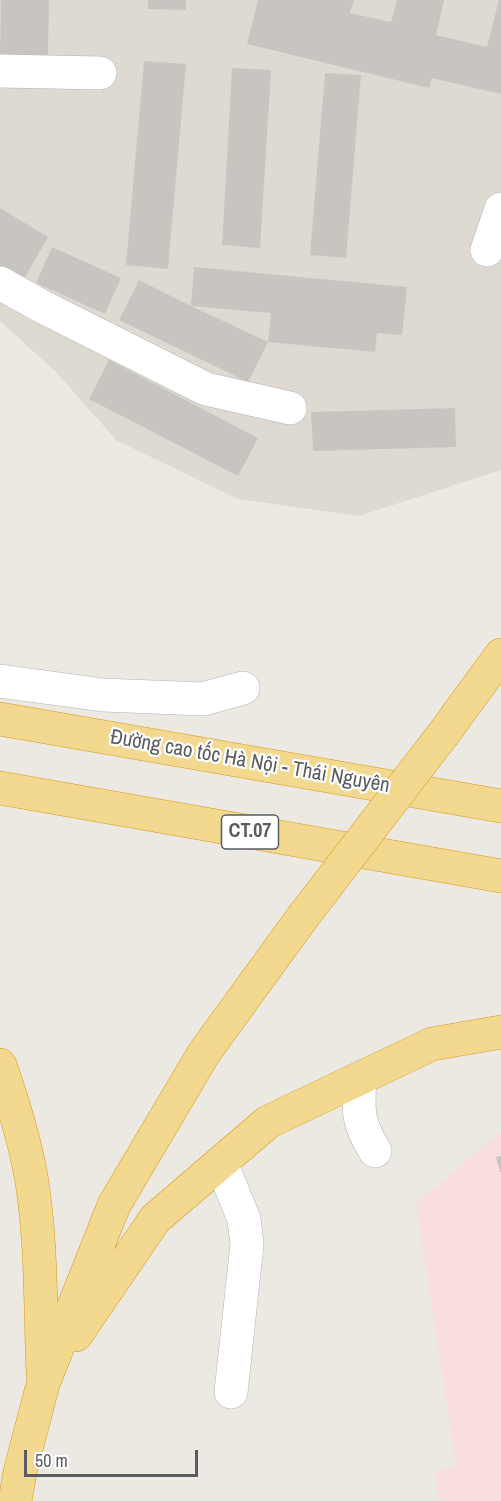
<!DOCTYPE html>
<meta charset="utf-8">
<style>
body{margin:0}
#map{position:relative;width:501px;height:1501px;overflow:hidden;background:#ebe9e1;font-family:"Archivo Narrow",sans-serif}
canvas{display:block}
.scale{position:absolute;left:24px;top:1450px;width:174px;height:27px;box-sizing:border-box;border:3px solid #595d60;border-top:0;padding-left:8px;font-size:18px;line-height:21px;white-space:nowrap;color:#595d60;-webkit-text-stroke:4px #fff;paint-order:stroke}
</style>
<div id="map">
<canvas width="501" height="1501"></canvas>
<div class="scale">50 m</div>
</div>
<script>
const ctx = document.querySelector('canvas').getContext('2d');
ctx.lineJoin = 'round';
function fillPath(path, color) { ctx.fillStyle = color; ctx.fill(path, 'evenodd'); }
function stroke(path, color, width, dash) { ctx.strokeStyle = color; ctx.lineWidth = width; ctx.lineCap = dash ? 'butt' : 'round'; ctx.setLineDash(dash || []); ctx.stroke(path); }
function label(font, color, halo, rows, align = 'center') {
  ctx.font = font + ' "Archivo Narrow",sans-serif'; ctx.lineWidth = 4.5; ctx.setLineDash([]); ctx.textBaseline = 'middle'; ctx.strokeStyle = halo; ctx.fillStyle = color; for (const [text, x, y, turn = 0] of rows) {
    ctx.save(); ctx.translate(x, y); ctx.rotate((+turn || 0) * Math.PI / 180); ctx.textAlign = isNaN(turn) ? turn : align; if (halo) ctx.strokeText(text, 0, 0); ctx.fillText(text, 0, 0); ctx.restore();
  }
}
fillPath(new Path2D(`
 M0,0H501V470L359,516L238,499L116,440L56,372L0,321Z`), '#dedad2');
fillPath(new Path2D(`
 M501,1131V1501H439L435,1471L456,1465L416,1204Z`), '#f8dfdd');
fillPath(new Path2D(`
 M1,0H49L48,55L0,54Z
 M148,0H186V10L148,9Z
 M258,0H354L350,13L391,22L397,0H444L436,35L487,47L499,0H501V94L432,78L429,88L247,44Z
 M144,61L186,64L168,269L126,265Z
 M232,68L271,70L260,248L222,245Z
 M325,73L361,75L346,258L310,255Z
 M0,208L48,237L24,279L0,266Z
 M52,247L121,278L105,314L36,283Z
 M194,267L407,287L402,335L377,333L375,352L268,342L248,382L119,320L139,280L187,304L268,342L271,313L191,306Z
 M109,360L258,438L238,476L89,399Z
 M455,408L456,447L313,451L311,412Z
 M501,1156V1172H500L496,1157Z`), '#c8c5c0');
const minor = new Path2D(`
 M0,71L100,73
 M487,250L501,209
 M0,283L41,306L206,389L290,408
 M0,681L103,695L203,699L243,688
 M360,1078C358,1111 357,1122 375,1151
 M221,1163L244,1219L247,1244L231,1392`);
const highway = new Path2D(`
 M0,719L501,806
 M444,733L501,655
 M0,788L501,876
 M0,1065C13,1102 24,1138 31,1176C42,1241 40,1308 43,1374
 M76,1335L155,1219L268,1122L432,1044L501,1032
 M15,1501L20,1472L43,1384L114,1205L204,1053L302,918`);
stroke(minor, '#b1b4b7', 34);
stroke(highway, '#d99713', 34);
stroke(minor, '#fff', 33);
stroke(highway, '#f3d890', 33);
const highwayBridge = new Path2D(`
 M302,918L444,733`);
stroke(highwayBridge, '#d99713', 34, []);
stroke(highwayBridge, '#f3d890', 33);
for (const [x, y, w] of [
 [250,832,57]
]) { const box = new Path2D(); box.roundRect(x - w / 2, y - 17, w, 34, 4.5); ctx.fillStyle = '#fff'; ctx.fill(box); stroke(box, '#595d60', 1.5); }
label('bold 20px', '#595d60', null, [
 ["CT.07",250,832]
]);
label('21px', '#595d60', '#fff', [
 ["Đường cao tốc Hà Nội - Thái Nguyên",250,762,10]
]);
</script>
